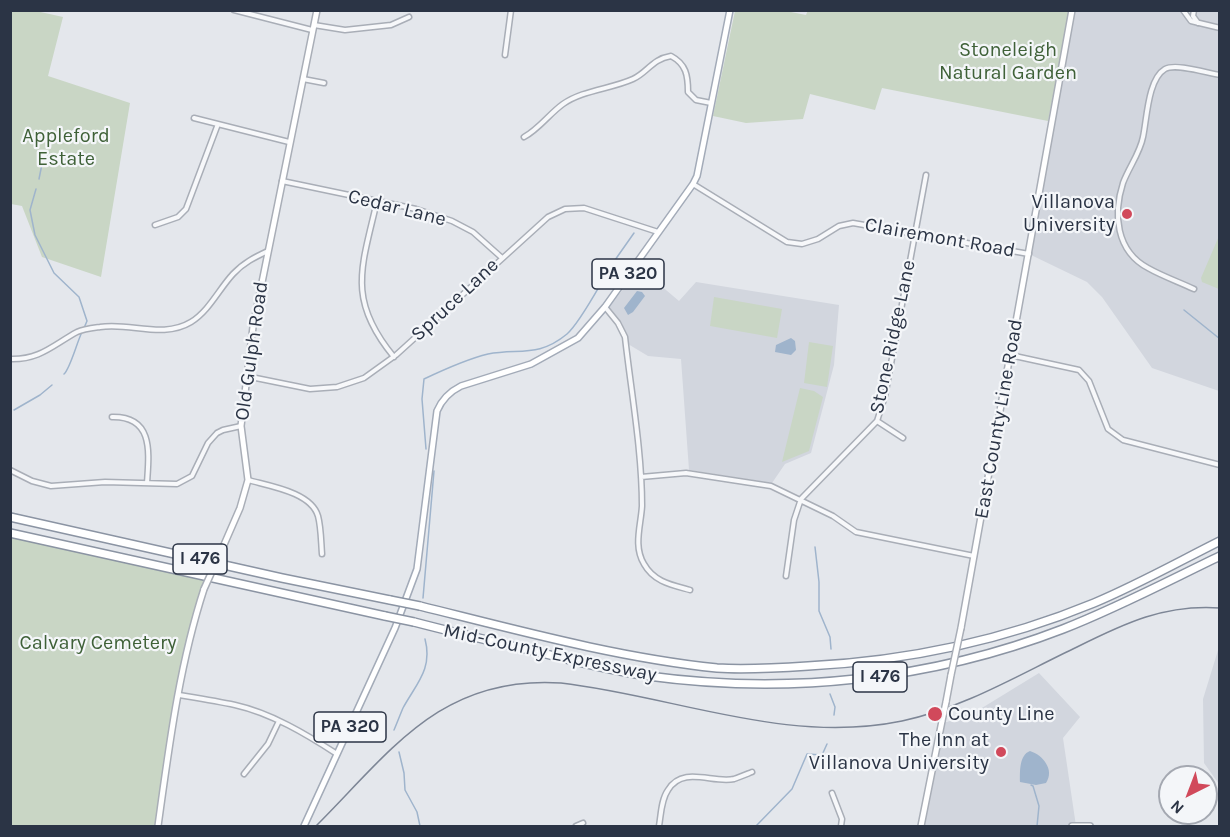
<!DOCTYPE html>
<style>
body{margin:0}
#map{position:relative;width:1230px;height:837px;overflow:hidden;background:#e4e7ec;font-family:Karla,sans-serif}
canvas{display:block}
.frame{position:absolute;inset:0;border:12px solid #2b3445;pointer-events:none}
.north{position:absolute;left:1158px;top:765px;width:60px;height:60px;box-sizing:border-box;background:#f4f6f9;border:2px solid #a4a8b1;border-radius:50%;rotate:222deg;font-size:16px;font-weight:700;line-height:24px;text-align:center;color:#2b3445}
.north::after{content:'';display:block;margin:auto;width:21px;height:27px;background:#d1495b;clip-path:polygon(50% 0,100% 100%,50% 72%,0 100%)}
</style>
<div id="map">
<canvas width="1230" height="837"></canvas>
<div class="frame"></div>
<div class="north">N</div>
</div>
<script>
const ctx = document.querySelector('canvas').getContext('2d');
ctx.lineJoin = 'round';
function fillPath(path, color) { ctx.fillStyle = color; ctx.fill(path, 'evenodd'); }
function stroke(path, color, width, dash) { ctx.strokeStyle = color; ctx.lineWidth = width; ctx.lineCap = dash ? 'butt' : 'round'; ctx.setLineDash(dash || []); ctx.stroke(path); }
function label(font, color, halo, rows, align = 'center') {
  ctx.font = font + ' Karla,sans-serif'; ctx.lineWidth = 4.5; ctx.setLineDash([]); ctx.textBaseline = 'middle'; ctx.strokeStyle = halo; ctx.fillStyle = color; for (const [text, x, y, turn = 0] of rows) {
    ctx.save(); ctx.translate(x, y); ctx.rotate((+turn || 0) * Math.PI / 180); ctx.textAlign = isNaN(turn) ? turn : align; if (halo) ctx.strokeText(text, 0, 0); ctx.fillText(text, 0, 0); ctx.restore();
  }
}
fillPath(new Path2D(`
 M1072,11H1219V391L1152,368L1102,297L1087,282L1029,254Z
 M640,268L679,301L696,282L839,305L834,365L811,453L785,464L772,483L689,470L681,359L648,356L628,344L622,323L609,307Z
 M1219,647L1220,784H1219L1204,763L1203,699Z
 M1039,673L1080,717L1063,738L1076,826H921L942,721L947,722L977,711Z`), '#d2d6de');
fillPath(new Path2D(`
 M808,10L1070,11L1048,121L882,88L875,110L810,94L803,119L746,123L713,116L735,11H786L806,15Z
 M11,11H36L63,17L48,76L130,103L101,277L42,257L22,206L11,204Z
 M1219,236V289L1202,282L1201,278Z
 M714,297L782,309L777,338L710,326Z
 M809,342L833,346L827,387L804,383Z
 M800,388L814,391L823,397L809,451L782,462Z
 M11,533L206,576L204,589L187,655L158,826H11Z`), '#c9d6c5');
fillPath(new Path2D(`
 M637,291L642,292L645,296L633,312L628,315L624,308Z
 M791,338L795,341L796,350L791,355L775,352L776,345Z
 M1030,751C1043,755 1055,770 1046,783L1036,785L1020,782C1020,772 1019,755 1030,751Z`), '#9fb4cc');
stroke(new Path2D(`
 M39,179L43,159
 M36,189L30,210L35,235L54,273L79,297L87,321L84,328
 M615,260L634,233
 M1184,310L1220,339
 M64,374C70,369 77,342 82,332
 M14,410L40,395L52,385
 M426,449L422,399L424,379C443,370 467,359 488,354C519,348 538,358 567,334C581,322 601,282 612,265
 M815,547L819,582V611L830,637L831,649
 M423,598L434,471
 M830,694L835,707L834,715
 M394,730C397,723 400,715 403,708C416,684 433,669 425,639
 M399,752L404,773L405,790L417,812L420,826
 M1031,785L1033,786L1039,806L1037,826
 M756,826L792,789L807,754L822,755L827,744`), '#9fb4cc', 1.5);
const street = new Path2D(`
 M234,10L312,30
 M1183,10L1191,21L1220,28
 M1194,10L1193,16L1198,23
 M314,25L345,30L391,25L409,17
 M505,55L511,10
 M303,79L324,83
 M194,118L289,142
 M524,137C539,129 549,114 563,104C583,90 611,89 633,79C648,72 652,59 671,56C686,64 688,75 688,92L696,100L711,103
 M282,181L416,209L452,221L473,232L501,257
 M693,184L787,242L802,244L818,239L839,226L853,223L1029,254
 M377,201C362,267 346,299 394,357
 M155,225L178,217L186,209L218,124
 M1194,289C1179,282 1162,276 1148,268C1116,251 1113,214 1123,183C1129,167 1140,153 1143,137C1147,118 1148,79 1165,69C1176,63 1207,73 1220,75
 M605,307L618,323L625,337C631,391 642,451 642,506C641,525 633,546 644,564C654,582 672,585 690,590
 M1010,355L1079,370L1089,381L1108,429L1123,440L1220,465
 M10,359C40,360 53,345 77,332C84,329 93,328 100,327C130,322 163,339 191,322C209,311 219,289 233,274C243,263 255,257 268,251
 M246,376L310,389L337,387L364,378L396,355L548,217L565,209L584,208L658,232
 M112,417C154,416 149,453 147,483
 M877,421L903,438
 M10,470L32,481L51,486L105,482L177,484L192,476L208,443L217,433L223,430L241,426
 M641,477L686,473L771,486L833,516L856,532L974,556
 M248,480C269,486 311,492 318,516C321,527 321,541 322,554
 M786,576L794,520L801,499L877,421L885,396L926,175
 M179,695C197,698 216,701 235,705C271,713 306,734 337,754
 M244,774L268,744L279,721
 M832,793L842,819L841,826
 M576,826L583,823
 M659,826C661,815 661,800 668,790C683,765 713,784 734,779C740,777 747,774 752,772`);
const secondary = new Path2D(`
 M223,547L240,508L248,480L241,426L253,327L317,10
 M961,628L1072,10
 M946,702L951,675
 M158,826C169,747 179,666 204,589
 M921,826L942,721
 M1072,826H1090`);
const primary = new Path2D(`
 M304,826L395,628L417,569L437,411C442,399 449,392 461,386L531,364L578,338L605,307L693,184L697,176L730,10`);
const highway = new Path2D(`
 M10,517L282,578L390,600
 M10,533L385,616
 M420,606C517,630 619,658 717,668C747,670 778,668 808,666C906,661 1002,641 1094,603C1137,585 1178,562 1220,541
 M414,622C456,633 499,643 542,653C577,662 612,671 648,676C788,695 931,680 1063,629C1117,608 1168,581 1220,556`);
stroke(street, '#a9aeb7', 7);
stroke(secondary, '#a9aeb7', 8);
stroke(primary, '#a3abb8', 8);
stroke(highway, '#8b94a3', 10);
stroke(street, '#f7f8fa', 4);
stroke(secondary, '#fff', 5);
stroke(primary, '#fff', 5);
stroke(highway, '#fff', 7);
stroke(new Path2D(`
 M316,826C391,751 441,675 561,683C674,696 786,745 902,721C964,708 1020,674 1077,647C1125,623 1165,604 1220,608`), '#7d8696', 1.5);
const secondaryBridge = new Path2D(`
 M204,589L223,547
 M951,675L961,628
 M942,721L946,702`);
const highwayBridge = new Path2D(`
 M390,600L420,606
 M385,616L414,622`);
stroke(secondaryBridge, '#a9aeb7', 8, []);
stroke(highwayBridge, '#8b94a3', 10, []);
stroke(secondaryBridge, '#fff', 5);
stroke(highwayBridge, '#fff', 7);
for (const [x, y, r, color] of [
 [1127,214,6,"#d1495b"],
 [935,714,8,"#d1495b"],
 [1001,752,6,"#d1495b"]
]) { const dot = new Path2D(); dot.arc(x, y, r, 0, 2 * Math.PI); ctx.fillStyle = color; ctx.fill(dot); stroke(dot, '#f4f6f9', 2); }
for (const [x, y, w] of [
 [628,274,72],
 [200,559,54],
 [880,677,54],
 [350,727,72]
]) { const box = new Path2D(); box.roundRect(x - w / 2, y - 15, w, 30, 4.5); ctx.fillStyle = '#f4f6f9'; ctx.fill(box); stroke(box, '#2b3445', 1.5); }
label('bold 18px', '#2b3445', null, [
 ["PA 320",628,274],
 ["I 476",200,559],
 ["I 476",880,677],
 ["PA 320",350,727]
]);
label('20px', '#3f6138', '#f4f6f9', [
 ["Stoneleigh",1008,50],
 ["Natural Garden",1008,73],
 ["Appleford",66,136],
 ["Estate",66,159],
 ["Calvary Cemetery",98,643]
]);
label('20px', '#2b3445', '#f4f6f9', [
 ["Villanova",1115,202],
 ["University",1115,225],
 ["County Line",948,714,"left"],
 ["The Inn at",989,740],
 ["Villanova University",989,763]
], 'right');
label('20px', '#2b3445', '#f4f6f9', [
 ["Cedar Lane",397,208,14],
 ["Clairemont Road",940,238,10],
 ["Spruce Lane",455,300,-43],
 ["Stone Ridge Lane",893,337,-78],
 ["Old Gulph Road",252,351,-82],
 ["East County Line Road",999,419,-80],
 ["Mid-County Expressway",550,653,12]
]);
</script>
